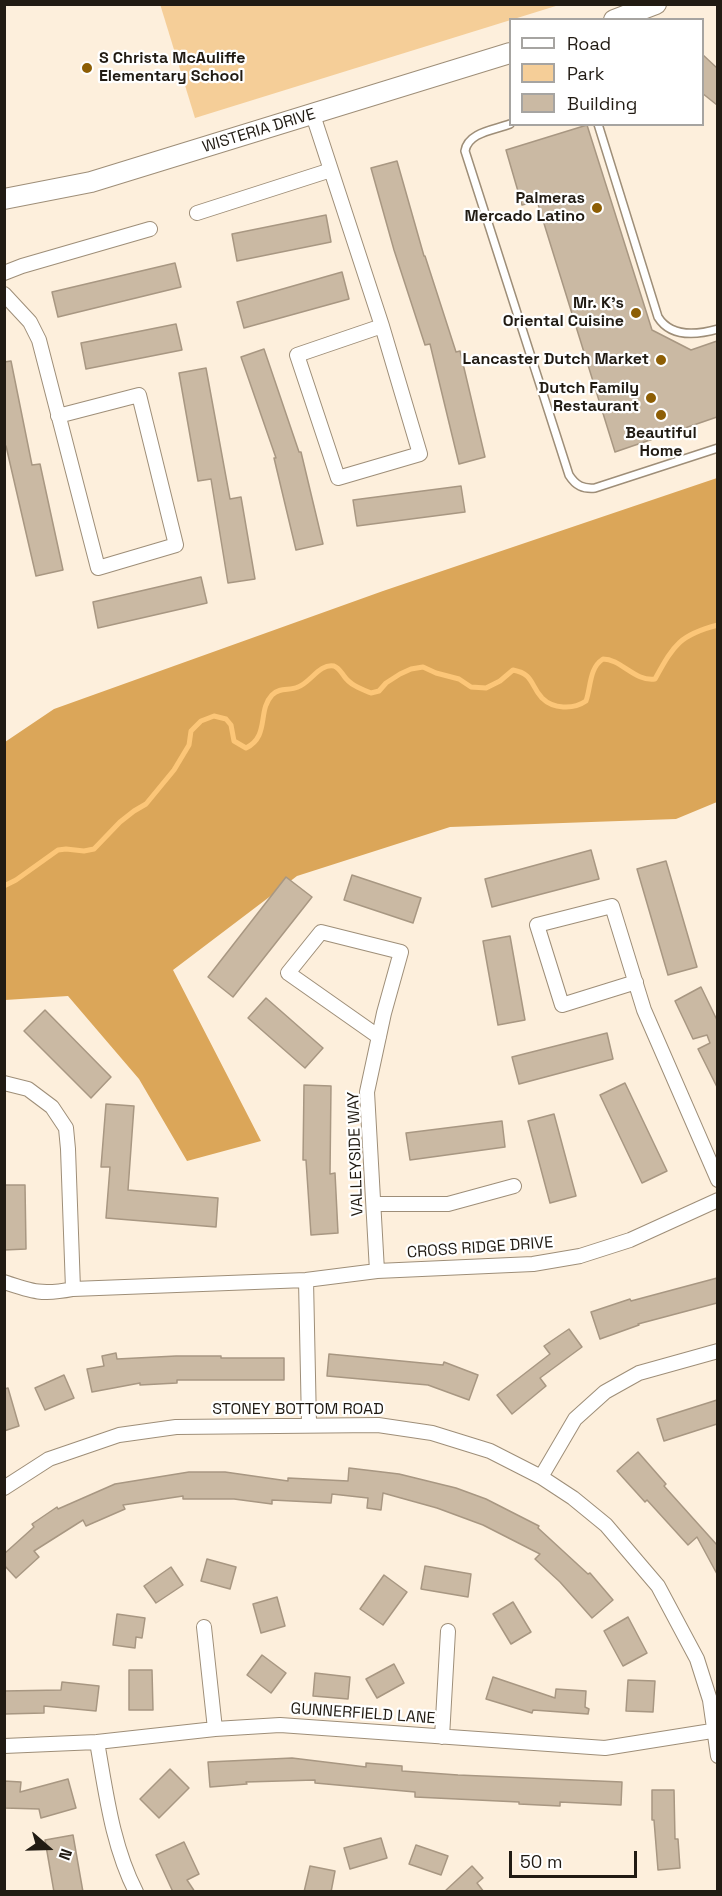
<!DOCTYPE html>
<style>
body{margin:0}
#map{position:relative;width:722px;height:1896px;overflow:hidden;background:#fdefdc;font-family:"Space Grotesk",sans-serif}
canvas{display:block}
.frame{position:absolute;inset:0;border:6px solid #211b13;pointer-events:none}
.legend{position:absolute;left:509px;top:18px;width:195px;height:108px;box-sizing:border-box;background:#fff;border:2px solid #a6a4a1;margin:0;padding:8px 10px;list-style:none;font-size:18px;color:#211b13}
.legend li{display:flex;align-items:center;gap:12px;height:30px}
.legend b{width:30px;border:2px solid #a6a4a1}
.north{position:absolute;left:18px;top:1818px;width:60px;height:60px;-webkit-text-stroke:4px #fff;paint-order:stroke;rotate:110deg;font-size:16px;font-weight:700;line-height:24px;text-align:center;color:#211b13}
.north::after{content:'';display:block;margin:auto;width:21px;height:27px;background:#211b13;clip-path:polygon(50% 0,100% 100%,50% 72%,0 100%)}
.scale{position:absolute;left:509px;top:1851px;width:128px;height:27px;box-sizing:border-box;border:3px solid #211b13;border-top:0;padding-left:8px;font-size:18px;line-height:21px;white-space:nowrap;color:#211b13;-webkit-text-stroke:4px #fff;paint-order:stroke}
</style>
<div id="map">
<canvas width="722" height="1896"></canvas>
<div class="frame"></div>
<ul class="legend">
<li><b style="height:8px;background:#fff"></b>Road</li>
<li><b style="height:16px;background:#f5ce98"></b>Park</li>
<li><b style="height:16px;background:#cab9a3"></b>Building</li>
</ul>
<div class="north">N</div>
<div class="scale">50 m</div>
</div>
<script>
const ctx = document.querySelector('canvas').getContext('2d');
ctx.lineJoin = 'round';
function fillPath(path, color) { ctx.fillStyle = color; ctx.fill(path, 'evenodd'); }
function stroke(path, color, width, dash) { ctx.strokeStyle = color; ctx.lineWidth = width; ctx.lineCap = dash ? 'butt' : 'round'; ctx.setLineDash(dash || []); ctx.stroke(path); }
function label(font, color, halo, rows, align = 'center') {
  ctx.font = font + ' "Space Grotesk",sans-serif'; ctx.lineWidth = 4.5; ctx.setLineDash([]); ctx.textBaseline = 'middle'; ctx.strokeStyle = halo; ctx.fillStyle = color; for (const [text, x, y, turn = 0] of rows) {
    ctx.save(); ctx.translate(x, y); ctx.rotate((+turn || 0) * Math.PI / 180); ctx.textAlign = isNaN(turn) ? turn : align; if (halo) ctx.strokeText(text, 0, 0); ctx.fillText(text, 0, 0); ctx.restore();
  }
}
fillPath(new Path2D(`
 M160,4H559V5L195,118Z`), '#f5ce98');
fillPath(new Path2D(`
 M717,478V802L676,819L450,827L297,876L173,970L261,1141L187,1161L139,1079L68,996L5,1000V742L54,709L383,591Z`), '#dba659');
stroke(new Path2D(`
 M4,886L16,880L58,850L66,849L84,851L94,849L120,822L134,811L146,804L174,770L189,745L191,731L201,721L214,716L226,719L231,725L234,741L246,748C270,736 257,711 272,695C280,687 289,691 298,687C310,683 320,663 334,666C339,668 341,672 344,676C350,685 361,689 371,693L379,691L386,683L400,674L411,669L423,667L436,673L459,679L471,687L486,688L500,681L513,670C534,674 530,685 542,698C553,709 573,710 586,701C591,687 589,668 603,659C621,659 635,682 655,679C674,645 679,635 718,625`), '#fcc678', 5);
const building = new Path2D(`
 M702,54L717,68V105L702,93Z
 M587,125L652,330L691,350L717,341V417L615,452L537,201L522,205L506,150Z
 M397,161L424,256H425L456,352L460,351L485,457L459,464L430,344L425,345L394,250L371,168Z
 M326,215L331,242L237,261L232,234Z
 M175,263L181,287L58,317L52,292Z
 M342,272L349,299L244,328L237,302Z
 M176,324L182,350L86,369L81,343Z
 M264,349L299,452H301L323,544L296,550L274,458H276L241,357Z
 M11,361L32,465L40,464L63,570L36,576L6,446H4V362Z
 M206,368L230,499L241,497L255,579L228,583L211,479L198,481L179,373Z
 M461,486L465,512L357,526L353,500Z
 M201,577L207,603L98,628L93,602Z
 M591,850L599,879L492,907L485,879Z
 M666,861L697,967L668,975L637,869Z
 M352,875L421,898L413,923L344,900Z
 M286,877L312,897L233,997L208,977Z
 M510,936L525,1020L498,1025L483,941Z
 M701,987L717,1020V1087L698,1049L710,1043L707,1035L693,1039L675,1001Z
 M266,998L323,1048L305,1068L248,1018Z
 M45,1010L111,1077L91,1098L24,1031Z
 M607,1033L613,1059L519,1084L512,1057Z
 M625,1083L667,1171L642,1183L600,1095Z
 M304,1085L331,1086L330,1174L335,1173L338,1233L311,1235L306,1160H303Z
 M106,1104L134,1106L128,1190L218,1198L216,1227L106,1218L110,1167H101Z
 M554,1114L576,1196L550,1203L528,1121Z
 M502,1121L505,1147L410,1160L406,1133Z
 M4,1185H25L26,1249L4,1250Z
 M717,1278V1303L638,1324L639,1325L600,1339L591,1312L630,1299L631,1301Z
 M569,1329L582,1347L540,1378L546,1386L512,1414L497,1395L550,1354L544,1346Z
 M116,1353L117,1359L176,1356H221V1358H284V1380H177V1383L140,1385V1383L92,1392L87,1369L104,1366L102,1356Z
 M329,1354L443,1365L444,1362L478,1375L469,1400L428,1385L327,1376Z
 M64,1375L74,1398L45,1410L35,1388Z
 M8,1388L19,1426L4,1431V1389Z
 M717,1400V1424L664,1441L657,1419Z
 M638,1452L666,1484L664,1486L717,1545V1574L697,1537L688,1545L647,1500L645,1502L617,1471Z
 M349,1468L399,1474L456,1488L486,1499L539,1526L538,1528L588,1574L590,1573L613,1600L592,1618L560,1582L535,1559L540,1554L483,1525L437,1508L383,1493L381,1510L367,1508L368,1498L332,1494L331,1503L272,1500V1504L234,1499H183V1496L123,1505L125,1509L86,1526L83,1520L34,1551L39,1557L16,1578L4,1565V1554L34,1527L32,1524L57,1507L58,1509L115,1484L189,1472H225L288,1481V1478L348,1481Z
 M207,1559L236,1567L230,1589L201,1581Z
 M425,1566L471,1574L468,1597L421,1589Z
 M171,1567L183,1585L156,1603L144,1586Z
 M384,1575L407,1592L383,1625L360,1609Z
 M277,1597L285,1626L261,1633L253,1604Z
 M513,1602L531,1632L511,1644L493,1614Z
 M117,1614L145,1618L142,1638L136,1637L135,1648L113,1645Z
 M628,1617L647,1653L623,1666L604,1631Z
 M262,1655L286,1673L271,1693L247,1675Z
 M394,1664L404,1683L377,1698L366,1679Z
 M129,1670H152L153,1710H129Z
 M315,1673L350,1677L348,1699L313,1696Z
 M493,1677L555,1698L556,1689L586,1691L585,1707L589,1709L588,1714L533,1710L532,1713L486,1699Z
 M628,1680L655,1681L653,1712L626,1711Z
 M62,1682L99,1686L96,1711L44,1706V1713L4,1714V1691L61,1690Z
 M292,1758L366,1767V1763L402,1766V1771L458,1775L622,1782L621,1805L560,1802V1806L519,1804V1802L415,1797V1792L315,1783V1780L246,1782L247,1784L210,1787L208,1762Z
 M170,1769L189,1788L159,1818L140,1799Z
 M68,1779L76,1808L41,1818L39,1809L4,1808V1781L21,1782L20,1792Z
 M652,1790H674L675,1839H678L680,1868L658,1870L654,1820H652Z
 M73,1835L83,1892H54L45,1840Z
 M381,1838L387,1858L350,1869L344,1848Z
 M184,1842L199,1874L187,1880L195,1892H173L156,1855Z
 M416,1845L448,1856L441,1875L409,1864Z
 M310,1866L335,1871L331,1892H304Z
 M472,1866L483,1878L477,1883L484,1892H444Z`);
fillPath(building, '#cab9a3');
stroke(building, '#a89782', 1.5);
const lane = new Path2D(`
 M510,124C495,130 468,132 465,151L569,475C576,486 583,489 595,488L718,448
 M598,124L658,317C671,338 697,335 718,329`);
const street = new Path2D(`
 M313,115L382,326L420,454L338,478L297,355L382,326
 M197,213L331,170
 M4,273L22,266L150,229
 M4,294L30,322L39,340L98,568L176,545L139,395L58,416
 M636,982L562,1005L537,925L612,906L644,1010L718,1180
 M4,1083L28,1089L52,1107L66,1128L68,1149L73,1289
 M374,1204H448L514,1186
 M377,1271L367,1092L384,1013L401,952L321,932L288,973L379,1037
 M306,1280L309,1424
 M4,1282C33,1292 43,1295 73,1289L306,1280L377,1271L533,1264L580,1256L630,1240L718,1200
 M541,1477L575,1419L605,1392L639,1373L718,1351
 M4,1488L49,1459L119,1435L176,1427L378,1425L432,1433L490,1451L541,1477L573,1498L606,1525L658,1586L697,1659L710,1700L718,1756
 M204,1627L215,1729
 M442,1737L448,1631
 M97,1742C106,1792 112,1845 136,1892
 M4,1746L97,1742L215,1729L280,1725L605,1748L718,1730`);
const secondary = new Path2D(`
 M614,20L656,4
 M4,199L91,182L510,53`);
stroke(lane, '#9e8e78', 10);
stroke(street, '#9e8e78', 16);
stroke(secondary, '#9e8e78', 22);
stroke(lane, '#fff', 7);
stroke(street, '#fff', 14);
stroke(secondary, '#fff', 20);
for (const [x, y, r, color] of [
 [87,68,6,"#8d5e05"],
 [597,208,6,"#8d5e05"],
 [636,313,6,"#8d5e05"],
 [661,360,6,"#8d5e05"],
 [651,398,6,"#8d5e05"],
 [661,415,6,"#8d5e05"]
]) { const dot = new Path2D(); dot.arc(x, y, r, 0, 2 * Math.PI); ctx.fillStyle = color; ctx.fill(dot); stroke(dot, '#fff', 2); }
label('bold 16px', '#211b13', '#fff', [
 ["S Christa McAuliffe",99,59,"left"],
 ["Elementary School",99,77,"left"],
 ["Palmeras",585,199],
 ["Mercado Latino",585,217],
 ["Mr. K's",624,304],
 ["Oriental Cuisine",624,322],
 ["Lancaster Dutch Market",649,360],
 ["Dutch Family",639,389],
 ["Restaurant",639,407],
 ["Beautiful",661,434,"center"],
 ["Home",661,452,"center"]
], 'right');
label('16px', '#211b13', '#fff', [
 ["WISTERIA DRIVE",259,131,-17],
 ["VALLEYSIDE WAY",356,1154,-92],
 ["CROSS RIDGE DRIVE",480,1248,-4],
 ["STONEY BOTTOM ROAD",298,1410],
 ["GUNNERFIELD LANE",363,1714,4]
]);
</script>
